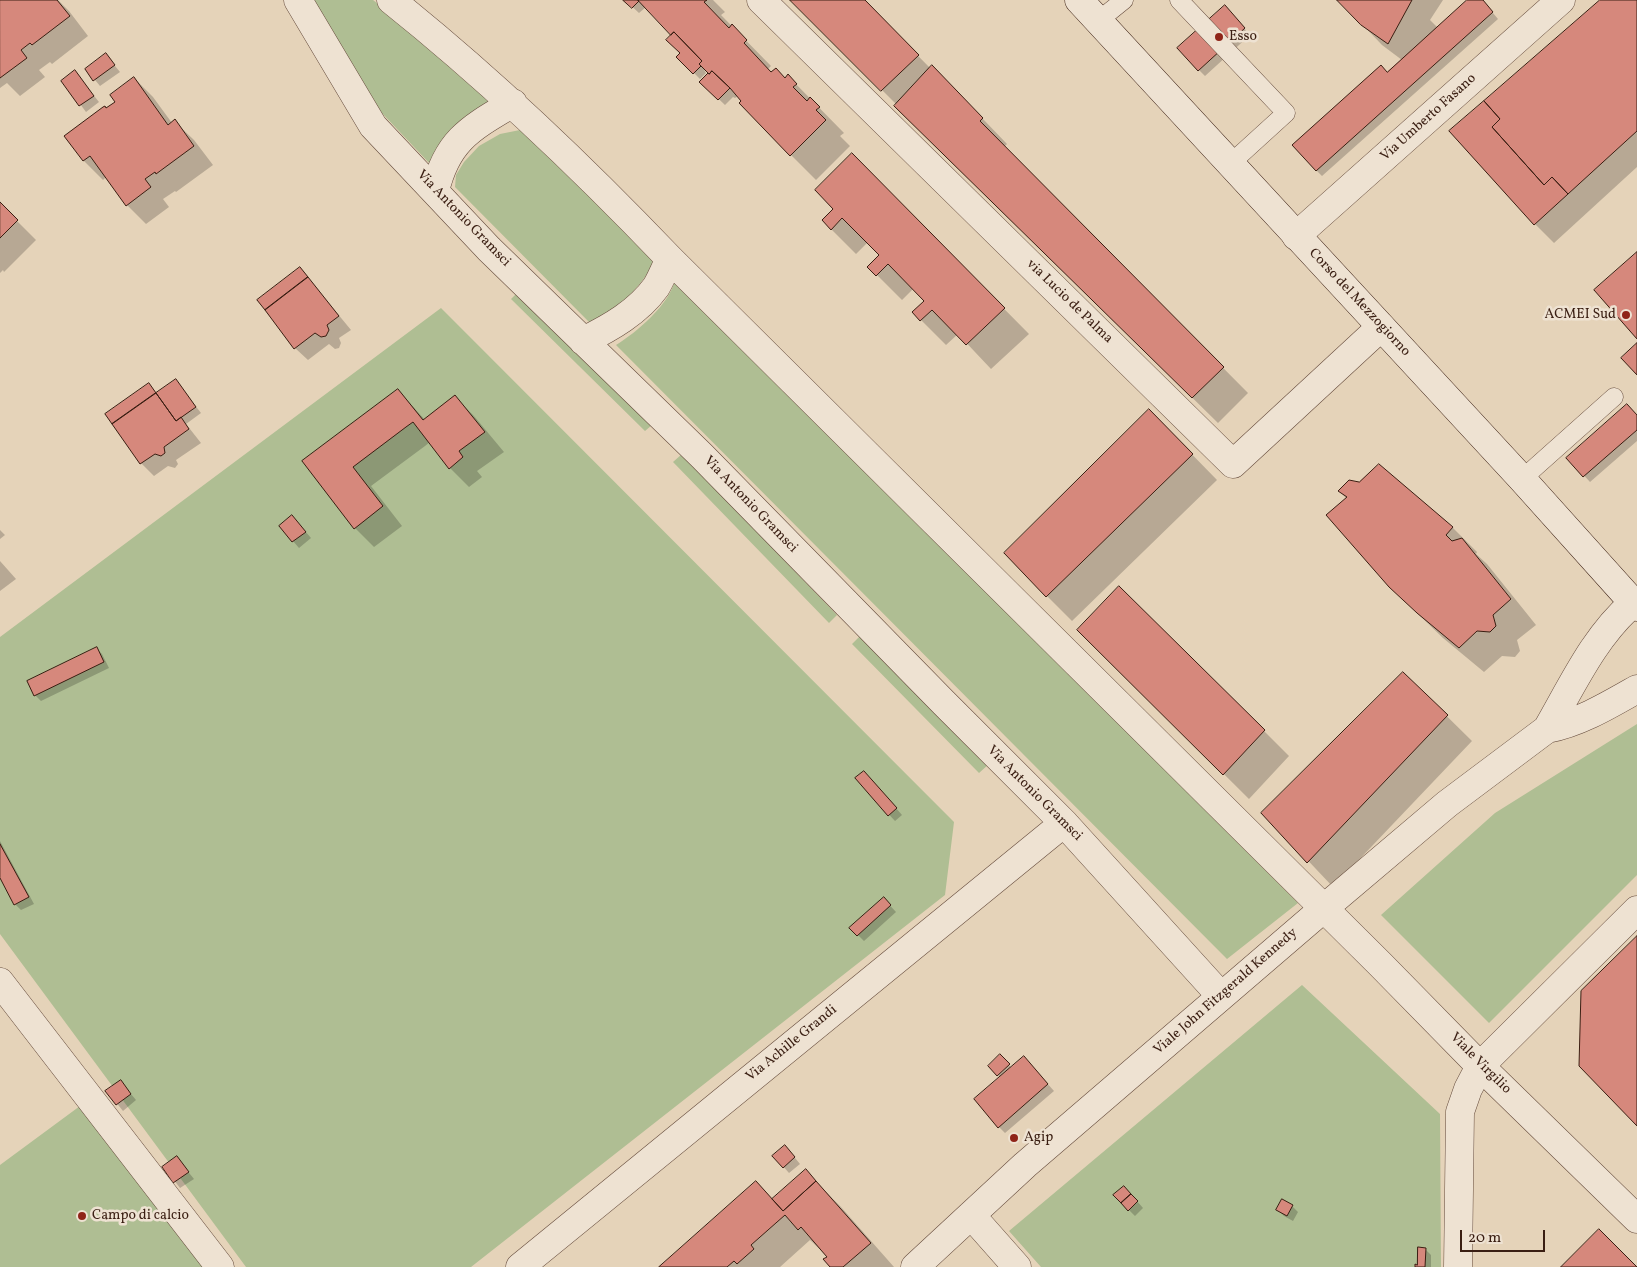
<!DOCTYPE html>
<style>
body{margin:0}
#map{position:relative;width:1637px;height:1267px;overflow:hidden;background:#e5d3b9;font-family:Vollkorn,serif}
canvas{display:block}
.scale{position:absolute;left:1460px;top:1230px;width:85px;height:22px;box-sizing:border-box;border:2px solid #3a1e12;border-top:0;padding-left:6px;font-size:15px;line-height:18px;white-space:nowrap;color:#3a1e12;-webkit-text-stroke:4px #eee2d2;paint-order:stroke}
</style>
<div id="map">
<canvas width="1637" height="1267"></canvas>
<div class="scale">20 m</div>
</div>
<script>
const ctx = document.querySelector('canvas').getContext('2d');
ctx.lineJoin = 'round';
function fillPath(path, color) { ctx.fillStyle = color; ctx.fill(path, 'evenodd'); }
function stroke(path, color, width, dash) { ctx.strokeStyle = color; ctx.lineWidth = width; ctx.lineCap = dash ? 'butt' : 'round'; ctx.setLineDash(dash || []); ctx.stroke(path); }
function label(font, color, halo, rows, align = 'center') {
  ctx.font = font + ' Vollkorn,serif'; ctx.lineWidth = 5; ctx.setLineDash([]); ctx.textBaseline = 'middle'; ctx.strokeStyle = halo; ctx.fillStyle = color; for (const [text, x, y, turn = 0] of rows) {
    ctx.save(); ctx.translate(x, y); ctx.rotate((+turn || 0) * Math.PI / 180); ctx.textAlign = isNaN(turn) ? turn : align; if (halo) ctx.strokeText(text, 0, 0); ctx.fillText(text, 0, 0); ctx.restore();
  }
}
fillPath(new Path2D(`
 M309,0H373L455,63L493,101L431,165L380,111Z
 M520,130L657,260C639,287 620,311 589,322L455,187L456,175L464,162L479,146L500,134Z
 M675,280L1298,903L1227,959L616,345C637,332 669,305 675,280Z
 M517,293L652,425L645,431L511,299Z
 M441,308L954,822L945,895L471,1267H246L0,934V637Z
 M682,454L837,615L829,623L673,462Z
 M862,634L989,764L979,773L852,644Z
 M1637,724V875L1489,1023L1381,915L1495,813Z
 M1302,985L1440,1114L1441,1267H1041L1009,1231Z
 M80,1106L204,1267H0V1165Z`), '#afbe93');
fillPath(new Path2D(`
 M0,0H58L69,11L88,36L52,64L50,62L39,70L45,77L20,96L7,83L0,88Z
 M625,0H713L725,12L721,15L771,66L768,69L772,73L785,79L788,76L844,133L840,136L850,146L816,180L791,155L738,96L735,98L733,97L725,105L701,82L713,79L704,67L703,68L706,73L700,79L678,57L681,53L673,35L646,7L639,13Z
 M792,0H863L931,69L957,92L1007,144L1004,147L1248,393L1218,423L921,131L897,105Z
 M1339,0H1443L1430,20L1438,28L1469,0H1482L1498,19L1322,176L1316,170L1387,74L1402,60L1382,45Z
 M1602,0H1637V167L1554,243L1535,224Z
 M1231,13L1250,35L1205,76L1199,70Z
 M106,55L120,72L100,86L86,69Z
 M75,72L99,102L86,112L63,81Z
 M134,78L153,97L172,123L174,121L194,140L213,165L176,192L175,191L163,199L169,207L146,224L127,205L106,177L103,180L84,161L66,136L116,102Z
 M852,155L1029,334L991,369L958,334L946,345L913,312L925,301L913,289L902,300L869,267L881,255L868,242L856,254L831,229L835,209Z
 M0,204L36,240L4,272L3,270L0,273Z
 M314,285L351,330L339,338L341,343L339,348L335,349L329,344L308,360L295,348Z
 M176,381L201,413L186,424L201,443L176,460L178,464L175,468L168,466L154,476L141,463L149,384L157,394Z
 M398,390L425,420L455,397L474,416L504,452L477,471L482,477L469,487L450,468L430,442L425,446L371,486L402,526L374,547L355,528L304,462Z
 M1637,416V441L1590,482L1568,458Z
 M1174,436L1217,480L1072,621L1047,596Z
 M1339,491L1452,527L1477,552L1476,554L1487,564L1536,625L1517,640L1520,651L1515,657L1502,656L1484,672L1443,638L1416,612L1347,499Z
 M298,523L311,538L299,548L280,526Z
 M0,530L5,535L0,539Z
 M0,561L16,579L0,591Z
 M1079,630L1264,731L1289,756L1249,799Z
 M96,648L102,654L109,668L41,701L35,695Z
 M1403,673L1472,741L1333,887L1263,813Z
 M870,778L902,815L895,821L856,779Z
 M0,841L34,904L21,910L15,904L0,876Z
 M884,899L896,912L864,941L851,928Z
 M1000,1056L1012,1068L1030,1064L1054,1091L1005,1133L999,1127L1001,1078L989,1066Z
 M120,1081L136,1100L123,1111L107,1091Z
 M791,1153L800,1164L789,1173L774,1156Z
 M177,1158L194,1179L180,1188L164,1167Z
 M756,1182L773,1200L822,1188L841,1207L894,1267H832L828,1257L810,1240L780,1267H661Z
 M1130,1193L1143,1208L1135,1216L1129,1210Z
 M1292,1206L1298,1212L1293,1221L1284,1216L1278,1210Z
 M1425,1249L1431,1255V1267H1416L1418,1266Z`), '#0003');
const building = new Path2D(`
 M0,0H57L70,16L32,45L30,43L21,50L27,58L0,78Z
 M623,0H638L639,1L632,8Z
 M638,0H707L704,2L729,28L732,24L747,40L744,43L771,72L776,68L785,78L788,74L797,84L793,87L807,101L810,97L820,107L816,110L826,120L790,156L739,103L741,101L730,88L712,71L709,74L699,64L702,61L674,32L671,35Z
 M790,0H865L919,55L881,91Z
 M1337,0H1412L1388,44L1361,25Z
 M1467,0H1483L1493,12L1316,171L1292,145L1381,65L1387,72Z
 M1600,0H1637V131L1568,194L1552,177L1544,185L1492,127L1500,119L1484,101Z
 M1225,5L1245,28L1198,71L1177,48Z
 M674,32L702,61L699,64L701,66L693,74L676,57L680,53L666,40Z
 M106,53L115,65L93,81L85,69Z
 M932,65L983,118L980,121L1224,367L1192,398L894,106Z
 M75,70L94,96L79,106L61,81Z
 M712,71L730,88L718,100L699,82L708,73L709,74Z
 M134,77L168,125L175,119L194,146L156,174L155,172L145,179L151,187L126,206L90,156L83,161L64,136L103,107L105,106L106,108L115,102L110,95Z
 M1484,101L1500,119L1492,127L1544,185L1552,177L1568,194L1534,225L1449,131Z
 M852,153L1005,308L966,345L932,310L920,321L912,312L924,301L888,264L876,276L867,267L879,255L842,218L831,230L822,220L833,209L815,190Z
 M0,202L18,220L0,238Z
 M1637,252V339L1594,290Z
 M300,267L308,277L265,310L257,300Z
 M308,277L339,316L327,325L329,330L326,336L321,337L315,333L294,349L265,310Z
 M1637,343V375L1621,358Z
 M176,379L196,407L176,421L156,393Z
 M149,383L156,393L112,424L105,414Z
 M398,389L423,420L455,395L485,432L459,451L463,457L449,469L413,422L406,427L353,467L383,506L354,529L302,461Z
 M156,393L176,421L181,417L189,429L164,447L165,453L161,456L155,454L140,464L112,424Z
 M1627,404L1637,415V430L1583,477L1566,458Z
 M1149,409L1193,454L1046,597L1004,553Z
 M1379,464L1453,527L1446,535L1452,541L1462,538L1511,599L1493,615L1496,626L1490,632L1477,631L1459,648L1417,613L1389,587L1326,515L1347,497L1338,491L1349,480L1359,482Z
 M292,515L306,532L292,542L279,526Z
 M1119,586L1265,730L1223,775L1077,630Z
 M97,647L104,662L34,696L27,681Z
 M1403,672L1448,715L1307,863L1261,813Z
 M864,771L897,808L888,816L855,778Z
 M0,844L29,897L14,905L0,878Z
 M884,897L891,905L857,936L849,928Z
 M1637,936V1126L1579,1066L1581,991Z
 M1000,1054L1010,1064L997,1076L988,1066Z
 M1024,1056L1048,1084L998,1128L974,1099Z
 M121,1080L131,1094L116,1105L105,1091Z
 M785,1145L795,1157L783,1168L772,1156Z
 M177,1156L189,1172L173,1183L162,1167Z
 M806,1169L816,1181L783,1211L772,1199Z
 M756,1181L783,1211L816,1181L871,1243L843,1267H830L823,1259L827,1257L801,1227L798,1230L785,1215L751,1245L754,1249L737,1264L734,1261L727,1267H659Z
 M1124,1186L1131,1194L1121,1203L1113,1195Z
 M1131,1194L1138,1201L1128,1211L1121,1203Z
 M1282,1199L1293,1205L1287,1216L1276,1210Z
 M1599,1229L1637,1267H1561Z
 M1418,1247L1426,1248L1425,1267H1415V1264L1417,1265Z`);
fillPath(building, '#d6887c');
stroke(building, '#3a1e12', 1);
const service = new Path2D(`
 M1179,0L1286,113L1230,164
 M1098,21L1124,0
 M1522,479L1614,397`);
const minor = new Path2D(`
 M298,0L373,126L489,249L702,456L944,703L1064,823L1221,996
 M391,0C490,79 582,167 670,259L1380,964L1480,1066L1637,1219
 M761,0L1233,464L1381,327
 M435,191C447,140 471,128 513,103
 M1296,236L1561,0
 M583,341C610,328 638,312 656,287C661,279 665,268 670,259
 M1633,603C1594,637 1573,684 1547,729C1579,723 1609,705 1637,689
 M0,982L220,1267
 M971,1215L1017,1267
 M520,1267L1064,823
 M915,1267L1025,1165L1323,909L1447,804L1547,729
 M1458,1267L1460,1112L1468,1089L1480,1066L1637,910`);
const secondary = new Path2D(`
 M1079,0L1522,479L1637,607`);
stroke(service, '#654b3c', 19);
stroke(minor, '#654b3c', 29);
stroke(secondary, '#3a1e12', 29);
stroke(service, '#eee2d2', 18);
stroke(minor, '#eee2d2', 28);
stroke(secondary, '#eee2d2', 28);
for (const [x, y, r, color] of [
 [1219,37,5,"#8f2418"],
 [1626,315,5,"#8f2418"],
 [1014,1138,5,"#8f2418"],
 [82,1216,5,"#8f2418"]
]) { const dot = new Path2D(); dot.arc(x, y, r, 0, 2 * Math.PI); ctx.fillStyle = color; ctx.fill(dot); stroke(dot, '#eee2d2', 2); }
label('14px', '#3a1e12', '#eee2d2', [
 ["Esso",1229,37],
 ["ACMEI Sud",1616,315,"right"],
 ["Agip",1024,1138],
 ["Campo di calcio",92,1216]
], 'left');
label('14px', '#3a1e12', '#eee2d2', [
 ["Via Umberto Fasano",1429,118,-42],
 ["Via Antonio Gramsci",463,219,46],
 ["via Lucio de Palma",1069,302,44],
 ["Corso del Mezzogiorno",1359,303,47],
 ["Via Antonio Gramsci",750,505,46],
 ["Via Antonio Gramsci",1034,794,45],
 ["Viale John Fitzgerald Kennedy",1226,992,-41],
 ["Via Achille Grandi",792,1044,-39],
 ["Viale Virgilio",1480,1064,45]
]);
</script>
